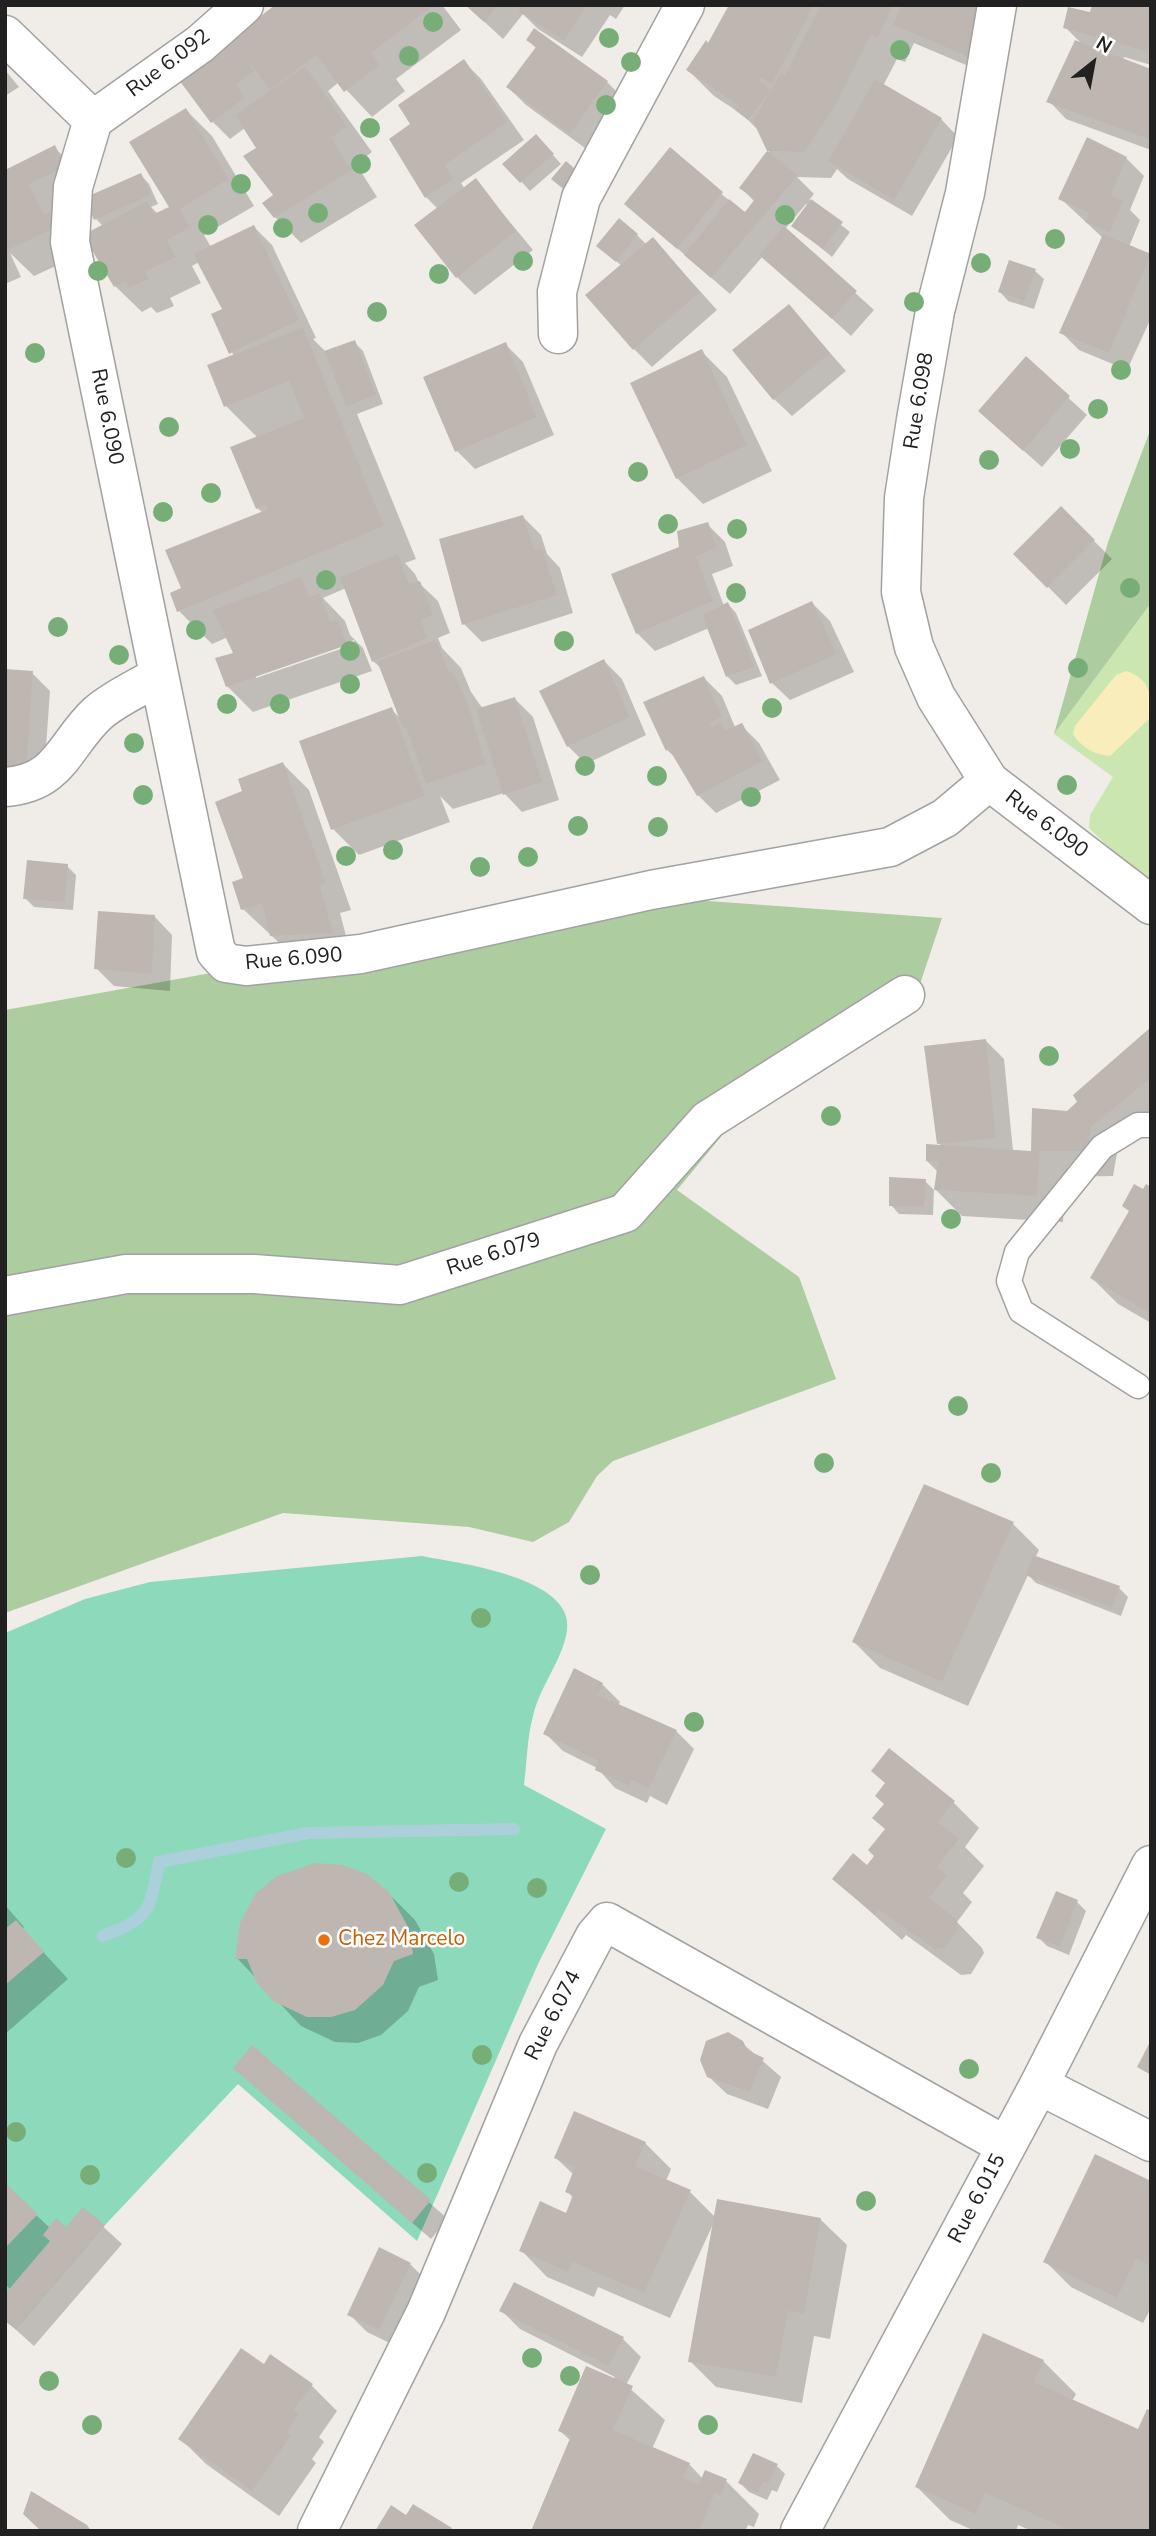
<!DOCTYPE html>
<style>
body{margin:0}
#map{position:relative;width:1156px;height:2536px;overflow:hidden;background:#f0ede8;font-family:"Nunito Sans",sans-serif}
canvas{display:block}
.frame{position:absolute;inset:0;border:7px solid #212121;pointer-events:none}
.north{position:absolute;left:1058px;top:28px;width:70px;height:70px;-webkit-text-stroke:5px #fff;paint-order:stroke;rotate:31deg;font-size:19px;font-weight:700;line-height:28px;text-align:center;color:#212121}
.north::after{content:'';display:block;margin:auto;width:24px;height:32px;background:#212121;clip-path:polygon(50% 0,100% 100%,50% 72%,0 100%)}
</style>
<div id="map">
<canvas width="1156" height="2536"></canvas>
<div class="frame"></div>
<div class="north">N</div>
</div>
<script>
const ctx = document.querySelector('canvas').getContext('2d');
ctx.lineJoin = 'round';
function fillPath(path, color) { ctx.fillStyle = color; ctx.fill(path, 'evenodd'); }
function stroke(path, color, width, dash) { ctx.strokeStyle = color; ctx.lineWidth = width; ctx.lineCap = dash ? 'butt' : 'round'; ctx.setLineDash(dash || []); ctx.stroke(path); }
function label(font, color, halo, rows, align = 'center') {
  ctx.font = font + ' "Nunito Sans",sans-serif'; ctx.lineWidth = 5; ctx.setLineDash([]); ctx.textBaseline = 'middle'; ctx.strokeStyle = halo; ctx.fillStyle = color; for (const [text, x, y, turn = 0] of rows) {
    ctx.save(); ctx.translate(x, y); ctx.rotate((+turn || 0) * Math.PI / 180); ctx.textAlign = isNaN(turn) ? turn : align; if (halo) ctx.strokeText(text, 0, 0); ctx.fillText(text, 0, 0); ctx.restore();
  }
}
fillPath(new Path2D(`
 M1151,603V888L1089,828L1090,815L1113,777L1054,734Z`), '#cce6b2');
fillPath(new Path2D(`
 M1151,428V603L1054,734L1108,542Z
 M640,896L942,918L920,984L767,1081L677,1190L799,1277L836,1379L613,1461L597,1476L569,1522L533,1542L469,1527L283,1513L5,1613V1010Z`), '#adcda0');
fillPath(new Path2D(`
 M1126,671C1150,679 1151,694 1151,717L1110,756C1093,754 1082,748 1073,734L1075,726L1116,675Z`), '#faedbc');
fillPath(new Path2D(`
 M422,1556C457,1563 576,1577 567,1631C562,1661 540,1686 533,1716C527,1738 527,1762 524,1785L606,1829L538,1964L417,2241L238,2084L105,2225L16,2329L5,2321V1633L85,1599L150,1582Z`), '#8cd9bb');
fillPath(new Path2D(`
 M278,5H442L461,30L396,79L405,91L372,117L339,82L328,91L372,152L356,164L377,197L301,243L275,217V195L258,148L245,128L230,139L212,121L232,44Z
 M466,5H625L616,19L610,15L582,57L538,29L523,14L503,39Z
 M731,5H1016L987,74L914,43L905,62L897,59L883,86L941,119L958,137L912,216L848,179L837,169L831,178L797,177L814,194L809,200L850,232L832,257L794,226L808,205L806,204L785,229L874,310L851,336L763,256L730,294L626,204L670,150L745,214L755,202L741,188L769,151L761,133L743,115L714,96L688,70L709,46Z
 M1151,5V65L1124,57L1123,60L1151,70V150L1066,119L1049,101L1082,44L1065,27L1091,14Z
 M528,40L607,82L625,100L589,151L526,105L508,87L537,49Z
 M463,61L481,79L524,140L461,183L465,189L476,181L533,250L475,295L457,277L438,209L426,197L412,124Z
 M5,70L19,87L5,96Z
 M186,110L212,136L254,206L204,235L211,247L254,227L272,245L316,338L313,339L326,352L354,342L363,351L383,404L357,414L416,559L405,563L415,574L419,583L438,601L450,633L438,638L442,648L461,668L471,692L483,709L515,699L533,717L559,800L522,812L504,793L453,809L440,796L450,822L359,855L333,829L391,709L401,719L383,670L373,661L346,588L323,598L345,621L350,635L363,648L372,671L253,712L227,686L235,655L226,638L212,644L179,611L183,589L263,513L257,508L258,438L226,406L234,356L213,315L224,309L199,262L192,266L201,283L170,298L174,306L157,313L151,307L142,312L115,286L103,226L96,219L141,175L149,184L158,204L151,207L158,214L171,208ZM354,640L355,644L256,678V675Z
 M544,145L561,164L530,191L505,164Z
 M54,147L81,174L82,254L34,276L10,253L21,277L5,284V172Z
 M1126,158L1144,176L1130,210L1140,220L1129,247L1151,256V318L1127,370L1079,350L1061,332L1103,238L1061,199Z
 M637,235L647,245L653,239L717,310L652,367L634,349L622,266L598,246Z
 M1035,271L1044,279L1034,309L1008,301L1000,292Z
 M789,306L846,371L792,416L774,399Z
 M505,344L523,362L554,435L475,469L457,451L425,378Z
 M701,351L727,377L772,471L703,504L677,478Z
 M1026,359L1087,415L1042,467L998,428Z
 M1061,508L1112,559L1066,605L1016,554Z
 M523,517L541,535L547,554L560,568L573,613L482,642L464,624Z
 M707,524L725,542L733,566L712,574L724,606L728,604L736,613L762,676L736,685L727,676L709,628L655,651L637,633L681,549Z
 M812,603L830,621L854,672L790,700L772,683Z
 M604,661L622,679L646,735L586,764L568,746Z
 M32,673L50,691L43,789L5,786Z
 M704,678L722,696L735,727L741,725L759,743L780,780L716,813L698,795L678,760L667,750Z
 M283,764L309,790L351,910L340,913L350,951L290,953L243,909L244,792Z
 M67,866L76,875L73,910L34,907L25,898Z
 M154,916L172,935L170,991L114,986L96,968Z
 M1151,1029V1125L1117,1153L1113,1176L1066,1177L1063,1222L962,1216L936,1190L938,1172L927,1161L942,1147L939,1143L986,1041L1004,1059L1013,1151L1032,1153Z
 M925,1181L934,1190L933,1215L899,1214L891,1205Z
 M1151,1189V1323L1118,1304L1092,1278L1144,1191Z
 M1013,1524L1039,1550L1035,1558L1119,1588L1128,1597L1121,1616L1036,1583L1028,1575L968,1706L880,1668L854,1642Z
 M602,1684L620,1702L618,1706L676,1731L694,1749L667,1805L650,1796L647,1803L615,1788L597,1768L563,1751L545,1733Z
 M953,1802L979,1828L965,1847L984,1866L963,1893L972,1902L957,1922L982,1948L984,1953L971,1974L961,1975L906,1935L902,1940L834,1879L867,1867Z
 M388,1893L415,1920L434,1954L438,1980L419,1987L408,2011L381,2035L358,2043L335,2042L301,2026L237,1958Z
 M1057,1893L1077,1902L1086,1911L1069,1955L1047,1946L1039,1938Z
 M5,1905L24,1927L22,1929L68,1979L5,2034Z
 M742,2043L781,2077L768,2109L727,2094L708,2076Z
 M252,2048L448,2219L431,2239L235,2068Z
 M645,2143L671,2169L666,2181L690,2192L716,2218L820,2219L847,2245L830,2339L814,2336L802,2403L716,2387L690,2361L713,2224L670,2318L598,2287L594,2297L547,2277L521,2250L566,2215L574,2199L567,2191L574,2175L556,2158Z
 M1151,2183V2308L1143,2323L1071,2287L1045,2261Z
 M5,2186L50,2228L67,2229L84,2209L122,2244L34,2346L5,2320L11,2290L5,2284Z
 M410,2264L428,2282L398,2347L367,2332L349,2314Z
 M502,2311L623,2339L641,2357L626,2385L665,2420L652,2449L689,2464L703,2479L726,2481L759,2514L754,2527L748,2525L745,2531H533L571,2441L560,2431L615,2377L520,2329Z
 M1043,2361L1076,2394L1072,2401L1151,2531H1032L1018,2525L1016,2531H975L950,2520L917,2487Z
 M264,2366L311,2385L337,2411L319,2437L324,2442L312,2459L316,2463L279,2516L206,2464L180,2438Z
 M777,2466L785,2474L777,2492L772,2490L767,2500L749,2492L740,2483Z`), '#0003');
stroke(new Path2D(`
 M103,1936C151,1917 149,1912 159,1862L308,1833L514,1829`), '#acd0db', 12);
fillPath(new Path2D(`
 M275,5H434L371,53L380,65L344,92L316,55L270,90L246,58L254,71L236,84L245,98L211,123L179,80L233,41L231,39Z
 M465,5H498L484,22Z
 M522,5H587L564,41L518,11Z
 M729,5H814L772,84L761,78L759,81L771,90L748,120L735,110L739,106L686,70L706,40L708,43Z
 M821,5H893L878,38L871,34L834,108L805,152L767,151L798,175L711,278L684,255L729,199L745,212L755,199L739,188L767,151L753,121L781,73L785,75Z
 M901,5H991L969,57L893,25Z
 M1092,5H1151V41L1147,52L1063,28L1068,7L1090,12Z
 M534,28L608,81L570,134L506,87L536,47L526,40Z
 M1075,40L1151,69V140L1046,102Z
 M464,59L507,122L445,165L453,179L425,198L389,139L410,124L398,105Z
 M305,66L347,126L331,138L352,170L274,218L262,203L273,195L243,156L256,148L235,115Z
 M875,79L942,118L894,200L828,161Z
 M186,108L229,179L180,209L190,227L167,240L176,257L145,272L149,279L129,288L126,281L114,287L83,235L147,201L154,214L169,207L129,142Z
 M536,134L554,154L520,183L502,164Z
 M1087,137L1127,157L1111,195L1123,201L1110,233L1085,222L1089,213L1058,199Z
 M55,145L65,167L29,184L44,215L50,212L57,227L6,251L5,170Z
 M670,147L723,192L677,249L624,204Z
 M566,161L583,176L567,192L551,179Z
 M141,173L151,195L94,220L84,198Z
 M476,178L516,231L456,278L414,225Z
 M811,199L843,222L823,249L791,226Z
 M619,218L638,234L616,262L596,246Z
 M254,225L299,320L229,354L211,314L222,309L193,254Z
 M784,226L857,291L832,319L759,255Z
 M1103,234L1151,254L1109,353L1059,333Z
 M653,237L700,292L633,350L585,295Z
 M1009,260L1036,269L1025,301L998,292Z
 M789,304L830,353L773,400L732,350Z
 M303,327L384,526L177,612L170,593L181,588L165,550L266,510L265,505L256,509L230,447L304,418L289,381L224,407L207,365Z
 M355,340L376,395L346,407L324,351Z
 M506,342L537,417L455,452L423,377Z
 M702,349L747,445L676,479L630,383Z
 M1026,356L1070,396L1023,451L978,411Z
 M1061,506L1095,540L1047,588L1013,554Z
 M523,515L534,550L542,548L557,595L462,625L439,539Z
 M708,522L717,548L696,556L713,601L636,634L611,574L679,547L677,531Z
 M398,554L409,584L420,581L433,615L421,620L428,638L372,662L340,577Z
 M301,577L309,597L320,593L330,622L338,620L347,645L226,687L215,658L233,653L213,610Z
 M812,601L837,654L770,684L748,630Z
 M728,602L755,667L726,677L702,615Z
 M436,640L449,672L452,670L468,703L486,764L426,784L406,727L403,728L377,661Z
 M604,659L630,717L567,747L539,691Z
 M5,669L33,671L26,772L5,770Z
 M704,676L722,717L710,723L712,727L720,722L726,730L742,723L763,761L697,796L669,749L666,751L643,702Z
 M515,697L542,782L503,795L476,709Z
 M392,707L425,796L331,830L299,741Z
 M283,762L326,883L320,886L333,933L270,936L262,904L241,910L232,882L243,878L215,802L242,791L238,779Z
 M27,860L68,864L65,902L23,899Z
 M98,911L155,915L152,974L94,969Z
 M1151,1027V1078L1091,1127L1087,1151H1040L1037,1196L934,1190L938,1162L926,1161V1144L1031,1151L1032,1108L1067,1111L1077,1102L1073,1095Z
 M986,1039L996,1138L937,1144L924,1046Z
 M889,1177L926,1179L924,1207L889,1206Z
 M1134,1184L1143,1189L1146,1184L1151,1187V1314L1090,1278L1129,1211L1122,1206Z
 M924,1484L1014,1522L942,1682L852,1642Z
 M1033,1555L1120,1586L1112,1608L1025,1575Z
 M574,1668L603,1683L598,1695L677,1730L649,1788L632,1780L629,1786L595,1770L598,1761L543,1734Z
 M889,1748L955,1801L938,1822L959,1839L937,1867L947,1875L929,1898L957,1919V1931L945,1948L934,1949L879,1910L875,1915L832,1879L853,1853L867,1865L874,1856L868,1850L885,1829L872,1818L884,1804L875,1796L885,1783L871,1771Z
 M315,1863L342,1865L367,1874L389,1892L408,1927L413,1954L394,1961L383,1985L355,2010L331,2017H307L273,2001L257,1983L247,1959H235L240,1923L256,1893L277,1876Z
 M1056,1891L1078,1900L1060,1947L1036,1938Z
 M16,1920L44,1952L5,1985V1929Z
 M728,2032L743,2041L747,2050L764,2058L750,2092L707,2077L700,2060L706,2041Z
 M1151,2040V2075L1137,2067Z
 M252,2045L431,2200L412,2223L233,2068Z
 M574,2111L646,2142L635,2166L691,2190L644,2293L572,2262L568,2272L519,2251L540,2201L566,2213L573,2195L565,2192L575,2167L554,2158Z
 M1095,2154L1151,2181V2266L1136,2259L1117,2298L1043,2262Z
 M5,2183L38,2214L5,2248Z
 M717,2199L821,2218L804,2314L788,2311L776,2377L688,2362Z
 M83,2207L105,2225L16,2329L5,2321V2294L50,2241L43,2235L56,2218L66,2227Z
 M379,2247L411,2263L379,2330L347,2315Z
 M514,2282L624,2337L609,2366L499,2311Z
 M983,2333L1044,2360L1034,2382L1138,2429L1147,2409L1151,2411V2531H1071L985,2493L976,2514L915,2487Z
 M241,2348L264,2364L270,2354L313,2384L294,2410L299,2414L287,2432L291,2436L252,2491L178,2439Z
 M586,2366L633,2386L613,2430L690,2463L683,2478L699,2484L705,2470L727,2479L721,2496L715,2493L699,2531H531L571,2436L558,2431Z
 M753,2453L778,2464L768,2484L763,2482L758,2493L738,2483Z
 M31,2491L87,2525L91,2531H41L23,2514Z
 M413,2504L452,2528L450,2531H375L391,2505L406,2515Z`), '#beb7b1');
const lane = new Path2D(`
 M1138,1386L1021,1311L1009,1281L1017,1252L1102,1147L1138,1125H1151`);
const street = new Path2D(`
 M5,35L93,120L73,187L70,242L216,952L226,963L246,966L361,954L651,890L890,847L945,818L989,781L1151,905
 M93,120L200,44L244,5
 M558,334L557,292L581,198L685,5
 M989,781L936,697L914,647L901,592L904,498L916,420L935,311L965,193L997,5
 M5,787C61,783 64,744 98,713C115,698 139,688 158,676
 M5,1296L126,1274H254L400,1285L625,1213L708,1120L905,995
 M1039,2085L1151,2142
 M317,2531L426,2312L538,2044L595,1936L607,1922L1006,2146
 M800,2531L1039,2085L1151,1865`);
stroke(lane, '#a2a2a2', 27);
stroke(street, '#a2a2a2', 41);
stroke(lane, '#fff', 24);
stroke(street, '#fff', 38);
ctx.fillStyle = '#77ae78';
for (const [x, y] of [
 [433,22],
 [609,38],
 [900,50],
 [409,56],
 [631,62],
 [606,105],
 [370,128],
 [361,164],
 [241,184],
 [318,213],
 [785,215],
 [208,225],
 [283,228],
 [1055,239],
 [523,261],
 [981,263],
 [98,271],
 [439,274],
 [914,302],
 [377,312],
 [35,353],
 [1121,370],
 [1098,409],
 [169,427],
 [1070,449],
 [989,460],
 [638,472],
 [211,493],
 [163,512],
 [668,524],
 [737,529],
 [326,580],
 [1130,588],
 [736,593],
 [58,627],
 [196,630],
 [564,641],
 [350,651],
 [119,655],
 [1078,668],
 [350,684],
 [227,704],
 [280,704],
 [772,708],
 [134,743],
 [585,766],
 [657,776],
 [1067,785],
 [143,795],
 [751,797],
 [578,826],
 [658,827],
 [393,850],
 [346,856],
 [528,857],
 [480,867],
 [1049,1056],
 [831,1116],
 [951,1219],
 [958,1406],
 [824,1463],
 [991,1473],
 [590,1575],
 [481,1618],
 [694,1722],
 [126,1858],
 [459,1882],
 [537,1888],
 [482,2055],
 [969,2069],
 [16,2132],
 [427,2173],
 [90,2175],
 [866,2201],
 [532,2358],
 [570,2376],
 [49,2381],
 [92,2425],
 [708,2425]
]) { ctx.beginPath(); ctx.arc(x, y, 10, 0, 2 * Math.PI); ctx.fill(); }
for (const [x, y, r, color] of [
 [324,1940,7,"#e8710a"]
]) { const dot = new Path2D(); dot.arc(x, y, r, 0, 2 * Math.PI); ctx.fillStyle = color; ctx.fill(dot); stroke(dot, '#fff', 2.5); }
label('21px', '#212121', '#fff', [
 ["Rue 6.092",169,64,-37],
 ["Rue 6.098",920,401,-81],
 ["Rue 6.090",106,417,79],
 ["Rue 6.090",1046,825,37],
 ["Rue 6.090",294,960,-5],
 ["Rue 6.079",494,1255,-18],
 ["Rue 6.074",554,2016,-63],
 ["Rue 6.015",978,2199,-62]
]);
label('21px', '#c56008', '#fff', [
 ["Chez Marcelo",338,1940]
], 'left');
</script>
